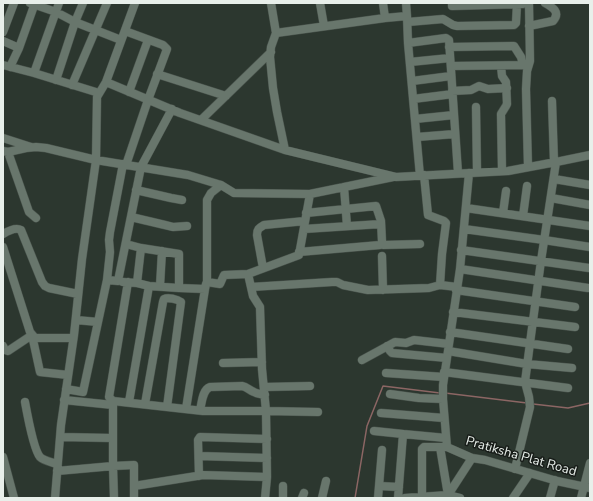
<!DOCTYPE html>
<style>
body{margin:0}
#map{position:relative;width:593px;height:501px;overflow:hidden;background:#2c372f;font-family:"Nunito Sans",sans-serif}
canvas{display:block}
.frame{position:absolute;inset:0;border:4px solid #e8efea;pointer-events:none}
</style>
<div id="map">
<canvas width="593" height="501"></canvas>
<div class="frame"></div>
</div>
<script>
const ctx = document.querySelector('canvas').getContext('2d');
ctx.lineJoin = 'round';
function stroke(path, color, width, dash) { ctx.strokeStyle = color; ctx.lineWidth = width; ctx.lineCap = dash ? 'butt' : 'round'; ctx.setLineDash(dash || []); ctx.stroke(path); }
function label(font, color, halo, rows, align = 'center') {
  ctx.font = font + ' "Nunito Sans",sans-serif'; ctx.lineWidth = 3; ctx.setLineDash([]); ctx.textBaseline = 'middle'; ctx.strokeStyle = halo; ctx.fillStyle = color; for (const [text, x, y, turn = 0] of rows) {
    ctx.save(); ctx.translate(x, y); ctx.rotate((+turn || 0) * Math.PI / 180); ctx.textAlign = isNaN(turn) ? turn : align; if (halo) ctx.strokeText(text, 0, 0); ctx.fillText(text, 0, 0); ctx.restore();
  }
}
stroke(new Path2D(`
 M445,393L527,403
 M533,404L568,408L590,403
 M355,498L367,426L383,386L440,393`), '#8c6664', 1.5);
const minor = new Path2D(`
 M30,3L56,12L75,22L121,40
 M271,3L276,33L385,18
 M320,3L324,26
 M383,3L385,18L407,16L408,43L420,176
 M406,3L407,16
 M452,3V6H453L523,4
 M408,22L443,19L453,25L457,26L514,25L516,23L517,4
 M529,26L553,21C561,12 552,7 545,3
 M125,31L163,45L167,49L148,100L126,165
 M3,32L14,3
 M276,33L271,47L270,57L273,88L277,112L285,150
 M3,41L19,48
 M408,43L446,38L449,40L458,173
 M449,47L512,46H514L521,57L523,65
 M410,62L450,58
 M3,65L34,73L99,93
 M451,66L528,65
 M501,66L502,76L506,82L507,104L506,106L501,114L502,171
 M10,67L19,48L35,3
 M34,73L59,3
 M157,74L226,96
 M56,80L75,22L83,3
 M412,81L451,76
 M106,82L180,113L285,150L396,177L508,171L556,162L590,155
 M72,85L107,3
 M452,91L471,90L479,86L488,89L507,88
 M129,92L148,40
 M413,99L453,94
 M552,101L554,162
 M476,107L477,172
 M415,119L454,115
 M201,120L271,52
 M417,137L455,134
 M3,138L31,147
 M3,151L8,152L26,148L36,147L46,148L96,160L188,175L221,185L234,193L310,194
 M8,152L29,212L36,218
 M528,167L526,89L527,71L530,61L529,3
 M424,175L428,215L444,221L446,223L442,254L440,285L457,287
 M554,179L590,185
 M221,185L211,193L207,200V282L220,284L224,275L248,274
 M344,187L347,226
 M136,190L171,198L182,200
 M551,198L590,205
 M466,208L590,226
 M503,213L506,191
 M523,216L527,186
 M131,217L165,225L173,227L187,226
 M304,229L381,224
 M464,229L544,240L590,247
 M3,234C8,231 16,227 21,230L42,282L45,286L49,288L78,294
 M381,244L383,245L420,244
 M3,247L30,332L35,338H73
 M141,248L179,254V288L205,289L206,284
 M461,250L589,268
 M299,252L380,245L381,244L382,242L381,221L376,206L306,213
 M382,256L383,290
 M263,268L257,235C257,229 259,228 264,225L305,221
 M460,269L588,288
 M107,280L110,252L109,240L110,232L123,164
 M123,282L137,283L141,248L126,244
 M137,283L149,286L179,288
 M160,286L162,251
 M251,287L332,282H337L343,285L368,290L429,288L440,285
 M456,290L575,307
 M453,312L575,327
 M76,320L98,322L107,280L118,281L141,167L172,109
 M450,332L568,349
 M3,346L5,350L8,351L32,335L40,372L68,375
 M387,346L390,351L392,353L447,358
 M448,351L527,364L572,368
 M362,360L395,342L406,343L414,340L449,344
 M223,363L262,362
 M444,372L568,388
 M386,373L444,377
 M264,387L310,386
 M66,389L83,392L98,322
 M390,394L419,398L443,399
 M64,400L113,405
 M113,401L109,397L128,282
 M25,402C27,413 34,450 40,457C44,461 52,462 57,464
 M129,402L149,286
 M145,404L163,302L164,299C168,297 177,299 181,302L167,407
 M186,409L205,289
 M200,410C202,403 202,390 210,387L242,386C247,387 249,390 254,392C257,394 261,394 265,395
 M318,412L266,411L262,369L260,307L253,296L248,274L299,255L310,194L393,177
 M381,413L444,418
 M374,431L403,434
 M60,437L112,438
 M440,447L448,495
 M447,447L443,399V385L460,269L469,173
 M199,456L267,458
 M3,457L14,498
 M515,469L530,407L529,397L525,382L530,343L541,261L556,162
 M57,471L113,466L114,498
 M199,476L198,440L200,437L267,439
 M134,486L203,475L267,477
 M379,486L382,450
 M422,497V449L424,447H447L472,458L485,460L557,481L590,488
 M448,497V495L472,458
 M55,498L61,425L74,335L82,259L96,160L97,97L106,82L135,3
 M134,498V465L113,466V401L203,411H266L267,477L265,498
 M283,498V486
 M302,498L304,493
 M322,498L326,481
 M378,498L379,486L399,487
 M398,498L403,434L446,438
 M405,498L448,495L460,498
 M513,498L530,473
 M550,498L555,480
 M581,498L590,463`);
stroke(minor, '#4a544d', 9);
stroke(minor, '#68766c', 8);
label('13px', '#e8efea', '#181d19', [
 ["Pratiksha Plat Road",521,457,16]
]);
</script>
